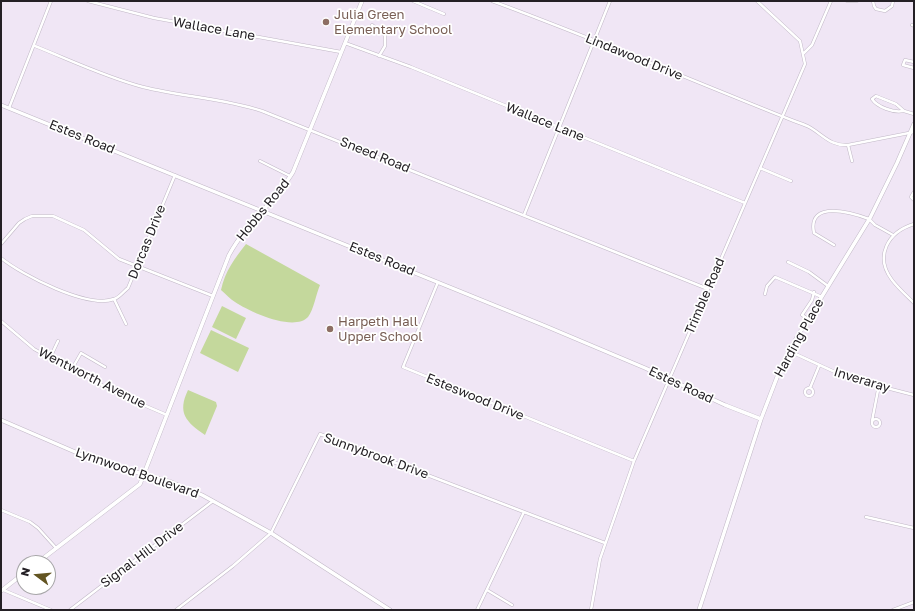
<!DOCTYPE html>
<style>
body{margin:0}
#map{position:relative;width:915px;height:611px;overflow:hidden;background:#f0e6f5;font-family:"Golos Text",sans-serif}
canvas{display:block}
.frame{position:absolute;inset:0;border:2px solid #242025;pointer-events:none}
.north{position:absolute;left:16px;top:555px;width:40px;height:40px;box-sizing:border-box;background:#fff;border:1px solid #a7a6a8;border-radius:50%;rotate:286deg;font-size:11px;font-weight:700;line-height:16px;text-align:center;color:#242025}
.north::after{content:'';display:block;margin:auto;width:14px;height:18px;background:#635522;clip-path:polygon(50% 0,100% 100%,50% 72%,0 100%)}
</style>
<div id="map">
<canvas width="915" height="611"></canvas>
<div class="frame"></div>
<div class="north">N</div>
</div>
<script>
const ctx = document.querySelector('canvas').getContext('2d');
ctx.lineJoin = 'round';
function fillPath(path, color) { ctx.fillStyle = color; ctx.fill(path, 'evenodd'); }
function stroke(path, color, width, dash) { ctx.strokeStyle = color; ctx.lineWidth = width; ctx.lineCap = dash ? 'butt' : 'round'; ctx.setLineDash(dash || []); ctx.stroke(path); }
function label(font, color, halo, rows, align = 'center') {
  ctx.font = font + ' "Golos Text",sans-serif'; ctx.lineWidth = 3.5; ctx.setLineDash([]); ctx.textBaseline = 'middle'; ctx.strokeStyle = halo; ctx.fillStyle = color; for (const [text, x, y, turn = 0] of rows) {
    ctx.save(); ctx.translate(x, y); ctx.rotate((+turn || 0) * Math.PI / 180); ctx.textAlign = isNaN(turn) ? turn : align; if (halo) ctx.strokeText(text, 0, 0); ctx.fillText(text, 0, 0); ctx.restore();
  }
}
fillPath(new Path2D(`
 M246,244L320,285C316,294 314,309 308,317C294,332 250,312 235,302C230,299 226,294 221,290C225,271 235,258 246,244Z
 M222,306L246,318L236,339L212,327Z
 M211,330L249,348L238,372L200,353Z
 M188,390L216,402L217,406L205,435C186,422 177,413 188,390Z`), '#c4d89c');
const street = new Path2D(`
 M88,1L154,18L341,52
 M413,1L444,14
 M492,1C593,38 693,81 794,121C800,123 806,125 811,128C824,136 831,146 848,145L914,132
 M847,1H857
 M873,1L874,6L876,9L885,11L892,6L893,1
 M372,25L385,35V46L379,56
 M912,25L914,26
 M345,43L411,67L745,203
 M35,46C70,60 105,77 143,87C183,97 222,98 262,111L708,289
 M804,53L812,45L831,1
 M914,62L905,60L903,65L914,68
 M9,108L51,1
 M903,111C894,113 877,107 872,99L876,96L896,104L904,111L914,114
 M848,145L852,161
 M260,161L290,176
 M760,168L791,181
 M914,192L911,197L914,200
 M524,215L610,1
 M869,219L875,225L893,235
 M914,224C888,232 874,256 892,280C898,288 907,296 914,303
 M1,244L19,223L25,219L32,216H53L84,230L119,259L213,296
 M834,245L814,233C807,199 853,213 869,219
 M1,258C22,275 88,309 114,299C119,298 124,291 128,288L175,175
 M788,262L809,272L828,286
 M438,282L403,367L634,461
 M765,294L767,286L775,277L822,297
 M114,299L126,324
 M808,319L802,315L812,300L814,292
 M1,321L34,349L50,358L73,367L113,392L167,415
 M789,351L848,378L914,395
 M50,358L58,341
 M73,367L81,353L105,367
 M805 392a4 4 0 1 1 8 0a4 4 0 1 1-8 0Z
 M810,388L819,366
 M872 423a4 4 0 1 1 8 0a4 4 0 1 1-8 0Z
 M872,421L879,385
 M1,510L30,522L38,528L56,548
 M866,517L914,528
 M1,589L51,610
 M487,590L512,605
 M70,610L213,501
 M176,610L233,566L271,533L320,434L605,543
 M477,610L524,512
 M591,610L600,559L634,461L805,64L800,41L757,1
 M893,610L914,602`);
const secondary = new Path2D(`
 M1,105L543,325L645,368L725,405L761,419
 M1,420L96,461L171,482L202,495L271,533L390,610
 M37,563L140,484L229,255C246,223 275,202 293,172L362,1
 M1,591L24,573
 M699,610L761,419L779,372L797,337L870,218L897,163L914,124`);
stroke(street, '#c1b8c6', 3.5);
stroke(secondary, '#c1b8c6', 4.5);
stroke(street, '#fff', 2.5);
stroke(secondary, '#fff', 3.5);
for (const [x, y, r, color] of [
 [326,22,4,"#8d6e63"],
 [330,329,4,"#8d6e63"]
]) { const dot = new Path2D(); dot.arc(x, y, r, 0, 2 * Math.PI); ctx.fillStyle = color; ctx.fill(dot); stroke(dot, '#fff', 1.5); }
label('13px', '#785e54', '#fff', [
 ["Julia Green",334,15],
 ["Elementary School",334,30],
 ["Harpeth Hall",338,322],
 ["Upper School",338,337]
], 'left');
label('13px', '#242025', '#fff', [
 ["Wallace Lane",214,29,10],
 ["Lindawood Drive",634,57,22],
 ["Wallace Lane",545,122,22],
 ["Estes Road",82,137,22],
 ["Sneed Road",375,155,22],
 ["Hobbs Road",263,210,-51],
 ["Dorcas Drive",147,242,-68],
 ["Estes Road",382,259,22],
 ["Trimble Road",705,296,-67],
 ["Harding Place",799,338,-61],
 ["Wentworth Avenue",92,378,27],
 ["Inveraray",862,380,17],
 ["Estes Road",681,385,25],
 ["Esteswood Drive",475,397,22],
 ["Sunnybrook Drive",376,456,20],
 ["Lynnwood Boulevard",137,473,19],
 ["Signal Hill Drive",142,555,-37]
]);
</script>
